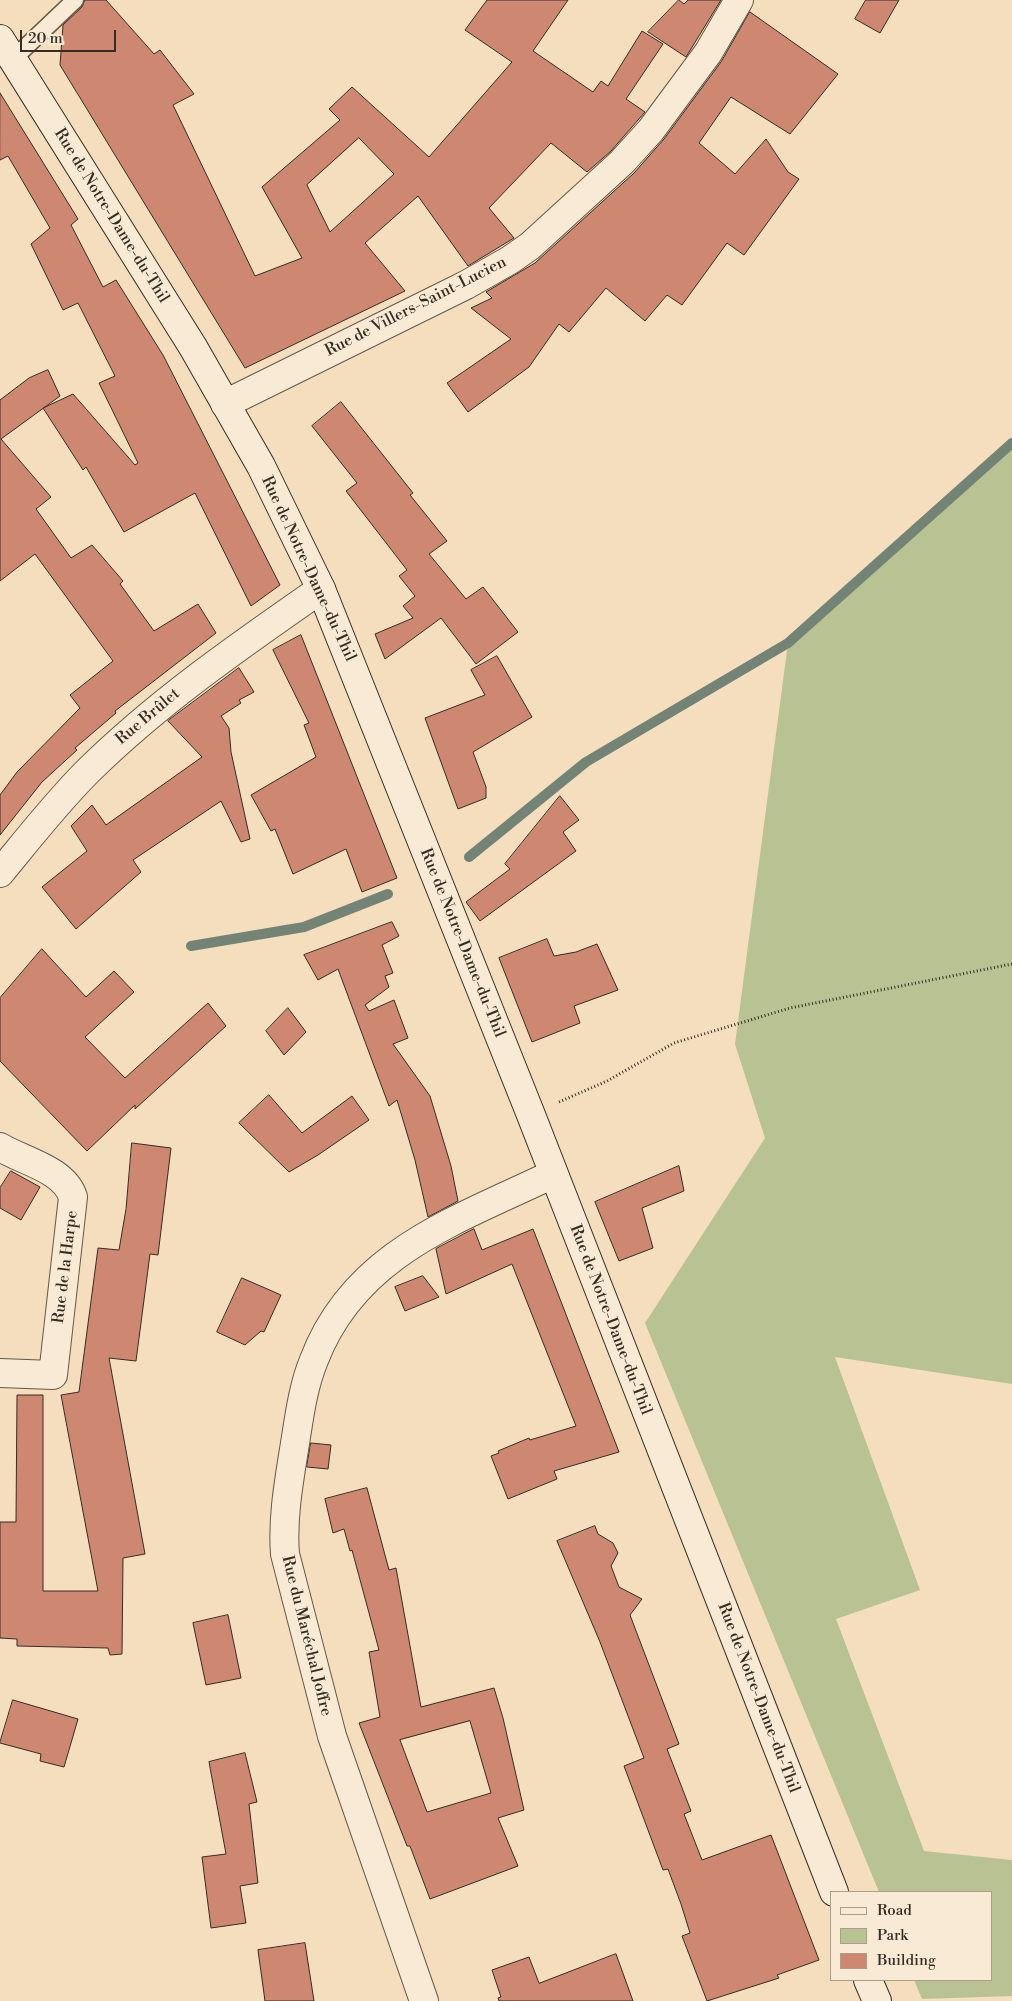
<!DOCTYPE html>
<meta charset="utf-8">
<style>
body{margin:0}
#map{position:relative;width:1012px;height:2001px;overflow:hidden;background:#f4debe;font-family:"Libre Bodoni",serif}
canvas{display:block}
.legend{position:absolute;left:830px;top:1891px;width:162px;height:90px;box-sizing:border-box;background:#f8ead5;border:1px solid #aa9e8d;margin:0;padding:6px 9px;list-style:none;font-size:15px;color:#352d22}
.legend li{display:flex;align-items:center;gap:10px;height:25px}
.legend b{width:25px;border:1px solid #aa9e8d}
.scale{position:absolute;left:20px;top:30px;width:96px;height:22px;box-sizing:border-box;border:2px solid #352d22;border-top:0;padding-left:6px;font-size:15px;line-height:18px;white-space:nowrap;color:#352d22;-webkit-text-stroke:4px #f8ead5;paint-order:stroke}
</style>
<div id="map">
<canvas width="1012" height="2001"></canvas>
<ul class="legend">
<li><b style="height:6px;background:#f8ead5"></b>Road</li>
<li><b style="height:14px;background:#b9c293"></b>Park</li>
<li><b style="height:14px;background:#ce8770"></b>Building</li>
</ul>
<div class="scale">20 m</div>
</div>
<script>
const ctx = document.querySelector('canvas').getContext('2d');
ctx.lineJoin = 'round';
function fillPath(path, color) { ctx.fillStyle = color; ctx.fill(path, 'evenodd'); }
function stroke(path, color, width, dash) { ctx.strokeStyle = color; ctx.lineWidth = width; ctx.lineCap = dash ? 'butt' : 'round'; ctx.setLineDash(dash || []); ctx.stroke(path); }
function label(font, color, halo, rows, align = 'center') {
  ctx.font = font + ' "Libre Bodoni",serif'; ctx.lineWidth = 5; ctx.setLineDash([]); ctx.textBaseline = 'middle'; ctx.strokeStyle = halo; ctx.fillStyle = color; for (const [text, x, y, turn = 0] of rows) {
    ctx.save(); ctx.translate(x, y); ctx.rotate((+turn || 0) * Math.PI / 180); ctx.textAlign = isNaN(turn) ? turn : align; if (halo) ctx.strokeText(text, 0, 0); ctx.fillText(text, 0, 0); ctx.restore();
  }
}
fillPath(new Path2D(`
 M1012,447V1384L835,1357L920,1590L836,1619L924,1851L1012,1860V1996L922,1999L914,1980H991V1892H879L645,1323L765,1138L735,1044L788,643Z`), '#b9c293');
stroke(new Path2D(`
 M469,857L586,762L788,643L1012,443
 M191,946L304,927L388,894`), '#738375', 10);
const building = new Path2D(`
 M85,0H106L154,54L160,50L194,94L173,105L255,276L302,258L262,187L340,120L329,109L352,87L429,157L512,62L465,30L487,0H568L533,51L593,92L601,81L608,86L642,31L663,44L626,99L645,112L611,151L587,172L551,143L489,208L514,238L468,266L418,196L365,243L405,291L245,368L60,65L63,25L82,7ZM359,138L394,174L330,232L307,185Z
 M679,0L684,4L688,0H721L686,57L648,32Z
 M866,0H899L880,33L855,19Z
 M750,12L838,74L790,134L731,97L699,143L735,174L766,139L788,172L799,179L744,255L727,243L682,305L667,295L645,321L606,288L569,332L559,324L529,367L468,412L447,383L511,339L471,308L492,298L486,292L535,263L634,173L664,139L721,62Z
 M0,93L78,219L71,225L103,287L116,280L163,355L280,585L251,606L195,493L124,532L86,467L83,470L43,408L73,394L135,465L138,463L99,383L115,376L78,303L63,310L31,244L50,228L8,156L0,160Z
 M48,370L60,396L1,439L51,497L36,509L71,558L92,545L123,581L120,584L154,631L198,604L216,633L115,711L116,713L75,748L77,750L42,782L0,835V795L17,772L80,708L70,695L113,661L35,554L0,581V400L29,378Z
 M341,402L413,493L410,495L447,541L429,554L466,599L483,587L518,632L476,664L441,618L385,659L375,634L413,618L403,606L415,596L399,576L407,570L346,491L357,483L312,426Z
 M301,635L397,878L362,892L346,849L293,874L275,829L271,831L251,795L316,757L304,725L309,723L273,650Z
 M497,656L532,717L473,752L486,787V798L458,809L425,718L485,695L471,670Z
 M239,668L254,692L239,700L241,703L221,716L229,728L231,752L250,839L241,842L221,801L133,860L141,872L76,929L42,887L87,851L71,826L92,805L106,825L202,757L168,721Z
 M560,796L579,820L563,832L576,851L480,921L466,902L510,869L505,864Z
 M392,922L399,936L382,945L393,973L385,976L389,987L365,1005L369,1011L394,1000L408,1038L393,1044L430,1096L451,1166L458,1201L428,1217L415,1160L397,1100L389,1106L338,969L318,980L304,955Z
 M547,939L554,956L576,952L597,944L618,990L574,1006L580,1023L532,1042L499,958Z
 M42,949L86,997L114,971L134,992L85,1037L125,1078L208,1003L226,1026L135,1109V1105L87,1151L0,1061V998Z
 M288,1008L306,1032L284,1055L266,1031Z
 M269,1095L302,1133L352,1096L369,1120L318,1155L289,1172L239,1123Z
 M132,1143L171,1148L158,1255L150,1254L136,1361L109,1358L145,1554L123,1558L122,1654L110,1655L108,1648L17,1646V1639L0,1638V1522H16L17,1395H43V1591H98L61,1395L79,1392L98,1248L119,1250L126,1209Z
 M679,1166L684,1191L642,1208L653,1248L619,1261L595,1202Z
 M11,1171L40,1187L21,1220L0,1208V1188Z
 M474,1229L482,1250L533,1229L619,1452L554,1471L557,1479L508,1499L491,1456L499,1453L498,1451L529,1438L530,1440L576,1426L512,1264L446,1294L436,1249Z
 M423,1276L439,1297L405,1311L395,1287Z
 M242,1278L281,1295L264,1332L261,1331L245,1345L217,1332Z
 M311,1443L331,1445L328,1469L307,1467Z
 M367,1488L389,1570L396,1568L421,1707L494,1688L503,1718L524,1810L498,1818L518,1866L430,1899L410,1846H407L359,1723L380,1717L369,1652L379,1650L352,1550L350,1551L344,1529L333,1533L325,1499ZM470,1721L491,1793L427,1812L400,1740Z
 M595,1526L598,1534L613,1543L618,1553L611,1566L619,1587L642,1599L630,1615L679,1744L667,1749L691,1811L684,1814L702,1860L771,1835L819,1960L777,1975L779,1978L707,2001L682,1936L690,1933L681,1904L668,1869L663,1870L624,1766L644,1758L600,1642L557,1541Z
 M228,1615L241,1678L206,1685L193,1623Z
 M13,1700L78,1719L64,1767L40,1761L41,1754L0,1743Z
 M245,1753L257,1802L249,1804L258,1883L240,1886L246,1923L211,1928L202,1857L226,1854L209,1762Z
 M305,1943L314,2001H265L258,1950Z
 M616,1954L633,2001H499L498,1998L501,1997L492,1970L529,1957L539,1983Z`);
fillPath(building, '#ce8770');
stroke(building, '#352d22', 1);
const lane = new Path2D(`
 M13,59L75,0`);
const street = new Path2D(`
 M225,404L466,285L510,260L530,246L622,162L651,130L708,53L739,0
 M0,873C28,839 56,803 87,772C158,702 239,646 321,589
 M0,1147C23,1161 64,1169 73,1197L53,1375L0,1373
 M424,2001L332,1736L285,1554C282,1515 290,1476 296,1437C300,1411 304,1384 314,1360C355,1252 458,1220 553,1174`);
const secondary = new Path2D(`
 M0,39L193,347L261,466L321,589L531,1115L834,1892
 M868,1980L877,2001`);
stroke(lane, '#655949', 19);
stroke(street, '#655949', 30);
stroke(secondary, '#352d22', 30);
stroke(new Path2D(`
 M559,1102L607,1081L674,1043L790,1008L1012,964`), '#352d22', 3, [1, 2.5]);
stroke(lane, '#f8ead5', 16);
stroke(street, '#f8ead5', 28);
stroke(secondary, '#f8ead5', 28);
label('16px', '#352d22', '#f8ead5', [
 ["Rue de Notre-Dame-du-Thil",111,216,58],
 ["Rue de Villers-Saint-Lucien",416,307,-27],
 ["Rue de Notre-Dame-du-Thil",308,569,65],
 ["Rue Brûlet",148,717,-40],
 ["Rue de Notre-Dame-du-Thil",462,943,68],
 ["Rue de la Harpe",66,1267,-83],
 ["Rue de Notre-Dame-du-Thil",610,1320,69],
 ["Rue du Maréchal Joffre",306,1636,76],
 ["Rue de Notre-Dame-du-Thil",758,1698,69]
]);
</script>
